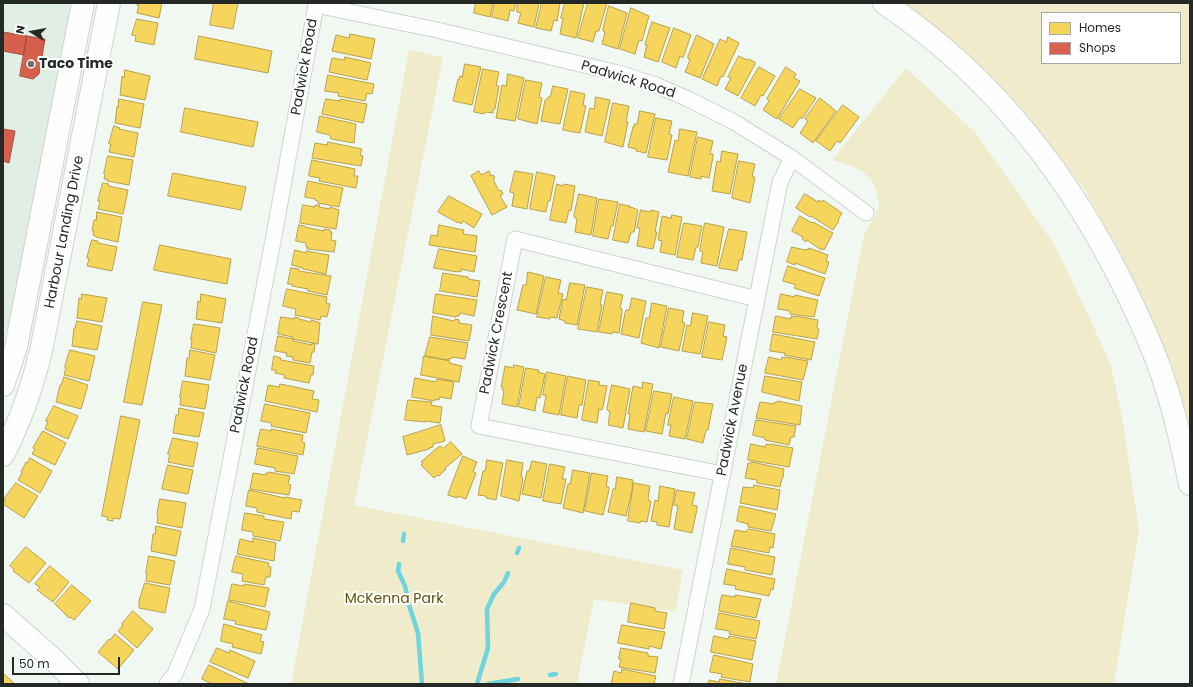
<!DOCTYPE html>
<style>
body{margin:0}
#map{position:relative;width:1193px;height:687px;overflow:hidden;background:#f1f8f2;font-family:Poppins,sans-serif}
canvas{display:block}
.frame{position:absolute;inset:0;border:4px solid #242925;pointer-events:none}
.legend{position:absolute;left:1041px;top:12px;width:140px;height:52px;box-sizing:border-box;background:#fff;border:1px solid #a7a9a8;margin:0;padding:5px 7px;list-style:none;font-size:12px;color:#242925}
.legend li{display:flex;align-items:center;gap:8px;height:20px}
.legend b{width:20px;border:1px solid #a7a9a8}
.north{position:absolute;left:12px;top:12px;width:40px;height:40px;-webkit-text-stroke:3px #fff;paint-order:stroke;rotate:281deg;font-size:11px;font-weight:700;line-height:16px;text-align:center;color:#242925}
.north::after{content:'';display:block;margin:auto;width:14px;height:18px;background:#242925;clip-path:polygon(50% 0,100% 100%,50% 72%,0 100%)}
.scale{position:absolute;left:12px;top:657px;width:108px;height:18px;box-sizing:border-box;border:2px solid #242925;border-top:0;padding-left:5px;font-size:12px;line-height:14px;white-space:nowrap;color:#242925;-webkit-text-stroke:3px #fff;paint-order:stroke}
</style>
<div id="map">
<canvas width="1193" height="687"></canvas>
<div class="frame"></div>
<ul class="legend">
<li><b style="height:11px;background:#f6d55c"></b>Homes</li>
<li><b style="height:11px;background:#d6604d"></b>Shops</li>
</ul>
<div class="north">N</div>
<div class="scale">50 m</div>
</div>
<script>
const ctx = document.querySelector('canvas').getContext('2d');
ctx.lineJoin = 'round';
function fillPath(path, color) { ctx.fillStyle = color; ctx.fill(path, 'evenodd'); }
function stroke(path, color, width, dash) { ctx.strokeStyle = color; ctx.lineWidth = width; ctx.lineCap = dash ? 'butt' : 'round'; ctx.setLineDash(dash || []); ctx.stroke(path); }
function label(font, color, halo, rows, align = 'center') {
  ctx.font = font + ' Poppins,sans-serif'; ctx.lineWidth = 4; ctx.setLineDash([]); ctx.textBaseline = 'middle'; ctx.strokeStyle = halo; ctx.fillStyle = color; for (const [text, x, y, turn = 0] of rows) {
    ctx.save(); ctx.translate(x, y); ctx.rotate((+turn || 0) * Math.PI / 180); ctx.textAlign = isNaN(turn) ? turn : align; if (halo) ctx.strokeText(text, 0, 0); ctx.fillText(text, 0, 0); ctx.restore();
  }
}
fillPath(new Path2D(`
 M3,3H73L26,262L3,344Z`), '#e0eee3');
fillPath(new Path2D(`
 M903,3H1190V432L1172,365L1120,252L1084,189L1020,106L947,36ZM1042,13H1180V63H1042Z
 M409,50L443,57L354,505L683,570L675,612L594,599L577,684H291Z
 M906,68L975,132L1054,244L1088,314L1111,366L1122,417L1139,530L1114,684H776L864,234C869,225 877,215 879,204C879,201 878,197 877,195C874,172 851,165 832,160Z`), '#f0eccb');
const homes = new Path2D(`
 M138,3H162L159,18L137,13L139,5H137Z
 M214,3H238L233,29L210,25Z
 M476,3H493L490,17L474,13Z
 M495,3H516L514,11L510,10L508,21L492,17Z
 M518,3H539L534,27L518,23L521,13L517,12Z
 M542,3H560L557,21L554,20L551,31L536,28Z
 M565,3H584L576,38L560,34L563,18H561Z
 M588,3H607L599,31H596L593,42L578,38Z
 M609,6L627,13L618,49L602,44L605,32L603,31V29Z
 M631,8L649,16L642,41L639,40L635,54L620,49Z
 M137,19L158,23L154,45L135,41L136,36L132,35Z
 M652,22L670,28L658,62L644,57L647,45H645L646,41Z
 M674,28L691,35L683,58L680,56L676,68L662,62Z
 M350,34L375,39L371,59L332,51L336,35L349,38Z
 M697,35L714,44L700,78L685,72L690,60L688,59V56Z
 M199,36L272,51L268,73L195,59Z
 M728,37L739,43L723,77L721,76L717,86L702,79L720,39L726,42Z
 M739,56L747,60L748,59L755,62V64L738,96L725,89L731,78L728,77Z
 M345,57L371,63L367,80L329,72L332,58L344,60Z
 M465,64L481,67L472,105L453,101L458,79H459L460,76L462,77Z
 M759,67L775,76L763,96L761,95L755,106L741,98Z
 M786,67L796,74L794,78L800,81L777,119L763,110L769,101L767,99Z
 M483,69L499,72L496,86H499L495,109H493V113L485,112L484,114L474,112Z
 M125,70L150,76L145,100L120,95L122,76L124,77Z
 M508,74L524,78L515,121L496,118L502,85L506,86Z
 M328,75L374,84L372,94L367,93L365,101L338,96L339,93L325,91Z
 M526,80L542,83L539,97L542,98L537,124L518,119Z
 M553,86L568,89L560,124L541,121L545,100H547L548,97H550Z
 M800,89L816,98L802,119L800,117L793,128L779,119Z
 M571,91L585,94L583,105L586,106L580,133L563,130Z
 M596,97L610,100L602,136L585,132L589,111L590,108L594,109Z
 M820,98L836,111L813,143L800,133L808,121L805,119Z
 M119,99L144,104L140,128L115,123L117,106L118,107Z
 M326,99L340,101V99L367,104L363,123L322,114Z
 M613,103L629,106L626,122H628L623,147L605,142Z
 M843,105L859,117L840,143L837,141L830,151L816,141Z
 M185,108L258,122L253,147L181,132Z
 M640,111L655,114L646,153L636,151V149L628,147L633,127H634V124H637Z
 M320,116L356,124L354,143L331,139L330,135L317,132Z
 M656,118L672,121L669,134L672,135L667,160L648,157Z
 M114,126L120,128L119,129L138,133L134,157L109,152L111,144H109Z
 M680,129L697,132L688,176L668,172L675,140L678,141Z
 M698,137L713,141L710,154H713V157L709,178L701,176V179L690,177Z
 M328,142L362,149L360,155L363,156L361,166L312,158L315,143L327,145Z
 M722,151L738,154L730,194L712,191L716,166L717,161L720,162Z
 M108,156L133,160L129,185L107,181V179H104L105,175L104,174Z
 M312,160L355,169L354,176H358L356,188L319,181L320,178L309,176Z
 M739,161L755,164L752,177H755L750,203L732,198Z
 M479,171L481,175L489,171L491,176L493,175L495,178L493,179L499,191L501,190L503,194L500,196L507,207L492,215L471,176Z
 M515,171L533,174L527,209L512,206L514,193L510,192Z
 M537,172L555,176L550,201H548L546,212L530,209Z
 M173,173L246,187L241,210L168,196Z
 M308,181L343,188L339,207L318,203V201L315,200V199L305,197Z
 M103,183L109,184L108,186L128,190L123,214L98,209L100,201H98Z
 M557,184L563,186L564,184L575,186L571,211L569,210L566,223L550,220Z
 M579,194L597,198L591,235L575,232L577,219L575,218L574,216Z
 M805,194L818,202L819,200L822,202L823,200L842,213L838,220L839,221L833,230L811,216L810,217L796,208Z
 M449,196L482,214L474,228L463,221L461,224L459,222L458,223L438,212Z
 M599,199L618,202L613,226H611L608,239L593,236Z
 M620,204L630,206L629,208L631,207L638,210L634,232H631L628,243L613,240Z
 M303,205L315,207V205H320L319,207L330,209V207L339,210L336,229L300,223Z
 M641,210L650,212L651,210L659,212L655,232H657L653,249L637,246L640,228H637Z
 M97,212L122,217L118,242L96,237V236L93,235L94,231H92L94,220H96Z
 M672,215L682,217L675,255L660,252L662,241L658,240L662,216L671,218Z
 M800,216L812,223L813,222L833,233L824,250L822,248L821,250L807,240L806,242L802,239L803,237L792,231Z
 M684,223L702,226L698,247H696L693,260L677,257Z
 M705,223L724,227L717,266L701,263L703,252L700,251Z
 M299,225L305,226V227L324,231V229L330,230V232H332L331,240L336,241L334,252L307,249L308,247H306V243L296,241Z
 M439,225L464,230L463,234L477,236L475,252L429,245L431,235L437,236Z
 M729,229L747,232L742,260H739L737,271L719,268Z
 M92,240L98,241V243L117,247L112,271L87,266L89,259L87,258Z
 M160,245L231,259L227,284L154,270Z
 M792,247L805,250L806,249L808,250L809,248L828,255L826,261L829,262L825,274L795,263V265L787,262Z
 M439,249L477,256L474,272L461,269V272L457,271V272L434,268Z
 M295,250L306,253V251L329,255L326,274L303,269V268L292,265Z
 M788,266L825,278L819,296L794,288L796,285L783,281Z
 M291,268L299,269V271L331,276L327,295L308,291V289L292,286V284H288Z
 M528,272L544,276L536,314L517,310L522,289L523,285H526Z
 M443,273L468,277V279L480,281L477,297L440,291Z
 M546,277L561,280L558,293L563,294L557,318L550,317V319L537,317Z
 M570,283L585,285L577,325L565,323V321L559,319L563,299L566,300Z
 M587,287L603,290L600,305H602L597,332L578,329Z
 M287,289L327,297L326,303L330,304L327,317L321,316L320,320L295,315L296,309L283,306Z
 M607,292L623,295L620,308L622,309V312L619,333L612,332V334L599,332Z
 M82,294L107,298L102,322L77,318L79,298L81,299Z
 M201,294L226,299L222,323L196,319L198,301L200,302Z
 M436,294L477,300L474,316L460,313L459,316H456V317L433,313Z
 M781,294L795,297V295L818,300L814,317L790,314V311L778,309Z
 M632,298L646,301L639,338L621,334L625,313L626,310H629Z
 M143,302L162,305L142,405L124,402Z
 M652,303L667,306L659,348L641,343L646,318H649Z
 M669,308L684,311L682,322L685,323L679,351L661,347Z
 M693,313L708,316L700,354L682,351L687,325L690,326Z
 M433,316L454,321L455,319L459,320V323L472,325L469,341L431,335Z
 M776,316L791,319V316L795,317V316L818,320L817,328L819,329L817,339L773,332Z
 M281,317L294,319L295,317L299,318V319L311,322V320L318,322V323H320L318,344L292,339L293,337L278,334Z
 M77,321L102,326L97,350L72,346L74,328H75Z
 M709,322L725,325L723,336L727,337L722,360L702,357Z
 M194,324L220,328L216,353L191,348L192,340H191Z
 M773,334L815,342L811,360L784,355L785,353L770,351Z
 M278,336L294,339L293,341L312,345V343L315,344L314,352H312L310,363L293,360V357L286,356L287,353L275,351Z
 M430,337L468,343L465,359L452,357L451,359H448V360L425,356Z
 M70,350L95,356L89,381L64,375L66,367H65Z
 M190,350L215,355L210,380L185,376L187,358H189Z
 M274,356L281,358V360L314,366L313,375H311L309,383L284,378L285,375L275,373L276,370H272Z
 M424,356L450,361L449,363L462,366L459,382L421,375Z
 M769,357L781,360L782,357L785,358V357L808,361L803,380L765,373Z
 M514,365L524,367L517,407L502,404L504,391L502,390L503,387H501L505,366L513,368Z
 M526,368L539,370L538,372L545,374L540,398L537,397L535,411L519,407Z
 M547,372L566,376L559,415L543,412L546,395H543Z
 M568,376L586,380L582,405H579L577,418L561,415Z
 M765,376L802,382L799,401L762,392Z
 M64,377L88,385L81,409L56,402L60,385H61Z
 M415,378L436,382L437,379L454,382L451,399L440,397L439,400L435,399V401L412,397Z
 M589,380L600,382L599,385L607,386L603,407L602,410L599,409L597,423L582,420Z
 M183,381L209,385L205,409L180,405L181,397H180Z
 M643,382L653,384L644,432L628,429L630,414H628L633,386L642,388Z
 M280,384L314,391L312,399L319,400L317,412L265,401L268,385L279,387Z
 M612,385L630,389L623,428L608,425L610,412L608,411L607,409Z
 M654,391L672,394L668,414L666,413L662,434L646,431Z
 M674,397L693,401L685,439L669,436L671,425H668Z
 M408,400L432,402L431,405L442,407L440,423L425,421V422L405,420Z
 M778,401L802,406L800,425L756,418L760,402L774,404L775,402H778Z
 M695,402L713,404L708,430H706L703,443L687,439Z
 M265,404L310,413L306,433L271,426L272,423L261,421Z
 M54,406L78,416L68,439L45,429L48,421H46Z
 M179,408L204,413L199,437L173,433L176,415H178Z
 M121,416L140,420L120,519L113,518V521L107,520L108,517L102,516Z
 M756,420L796,426L794,437H791L789,445L765,440V438L753,435Z
 M441,425L445,441L433,444V447L429,448V449L407,455L403,437Z
 M261,429L271,431V429L303,435L302,442L305,443L303,455L257,446Z
 M43,431L66,443L55,465L32,454L35,449L33,448Z
 M173,438L198,443L193,467L168,462L170,454H168Z
 M451,442L462,454L445,468L446,469L439,476L437,475L434,478L421,465L423,463L421,462L437,448L440,446L443,448Z
 M751,444L765,447L766,444L769,445L770,444L793,448L789,467L748,460Z
 M258,448L298,456L294,474L275,471V468L255,464Z
 M463,456L477,462L473,472L476,473L466,499L458,496L457,498L448,495Z
 M30,458L52,471L40,493L18,480L22,473L21,472L26,462L27,463Z
 M487,460L503,463L496,500L486,498V496L478,495L483,471H485Z
 M507,460L523,463L521,476H522V479H523L519,501L501,496Z
 M532,461L547,464L541,498L522,494L527,471H529Z
 M752,462L784,469L783,478H782L780,487L757,483V480L745,478L748,463H751Z
 M550,464L565,467L562,479H566L561,504L543,501Z
 M168,465L193,470L188,494L162,489Z
 M573,470L590,473L583,513L563,508L568,484H570Z
 M269,472L290,476L288,484L291,485L289,495L250,489L253,473L266,475V473H269Z
 M592,473L608,476L606,487H609V490L603,515L585,511Z
 M617,477L633,480L632,486H633L626,516L608,512L613,489H615Z
 M16,483L38,496L24,518L3,504L6,499H4Z
 M634,483L650,486L648,499L651,502L647,522L641,521L640,523L628,521Z
 M754,485L780,490L777,510L740,503L743,487L753,488Z
 M660,486L675,489L669,527L657,525V522L651,521L655,500L658,501Z
 M249,490L285,498V497L302,500L299,512L292,511L291,519L257,512V508L246,506Z
 M677,490L695,493L692,505L697,506V509L692,533L674,529L678,506L674,505Z
 M160,499L186,503L182,528L157,523L158,516L157,515Z
 M740,506L776,514L771,531L748,527V524L737,521Z
 M245,513L264,516V519L284,522L280,541L253,536V532L242,530Z
 M156,526L181,531L176,556L151,551L153,534H155Z
 M749,529L775,534L773,548L770,547L769,553L731,546L735,530L746,532L747,530Z
 M253,538L276,543L274,561L237,554L240,539L253,542Z
 M26,547L46,563L29,583L13,571L14,569L10,566Z
 M731,548L775,557L772,575L745,570V567L728,564Z
 M149,556L175,561L170,585L146,581L147,573H146Z
 M236,556L269,563L268,566L271,567L270,577H266L264,585L242,581L243,574L232,572Z
 M50,566L69,582L53,602L37,590L40,587L35,584Z
 M727,569L775,579L773,590L771,589L769,596L735,589L736,586L724,584Z
 M145,583L170,588L165,613L139,608V601Z
 M232,584L244,586V584L269,588L265,607L229,600Z
 M72,585L91,601L74,620L70,617L69,618L55,604Z
 M722,595L735,597V595L761,599L756,618L719,611Z
 M228,601L270,612L266,630L235,624L236,621L224,619Z
 M631,603L655,608V611L667,613L664,629L628,622Z
 M133,611L153,629L137,648L118,631L123,625L122,624Z
 M719,613L760,621L756,639L729,634L730,631L716,629Z
 M224,624L262,635L260,641L264,642L261,654L232,647L233,644L221,641Z
 M622,625L665,632L661,649L649,646V649L618,643Z
 M115,634L134,650L118,669L98,652L109,639L110,640Z
 M714,636L728,639L729,636L756,641L752,660L711,652Z
 M217,648L229,653L230,650L255,661L248,678L210,662Z
 M621,648L648,653V656L658,657L655,673L619,667L621,659H619Z
 M714,655L753,664L750,682L721,677L722,674L710,672Z
 M209,665L249,684H212L202,679Z
 M622,669L656,676L654,684H611L614,671L621,673Z
 M3,673L15,684H3Z
 M720,679L747,684H708L709,680L719,682Z`);
fillPath(homes, '#f6d55c');
stroke(homes, '#b7a14c', 1);
const shops = new Path2D(`
 M3,32L27,36L24,55L3,51Z
 M27,36L45,39L39,74L33,79L20,76Z
 M3,129L15,131L9,163L3,161Z`);
fillPath(shops, '#d6604d');
stroke(shops, '#a15041', 1);
stroke(new Path2D(`
 M403,541L404,534
 M517,553L519,548
 M399,564L398,571L405,586L409,605L418,633L422,684
 M550,675L556,674
 M477,684L488,648L487,609L494,594L504,582L508,573
 M488,684L518,679`), '#6ed4de', 4.5);
const street = new Path2D(`
 M723,474L479,426L515,239L757,299
 M167,684L175,674L202,609L273,241L316,5L437,30L618,73L656,85L688,99L734,122L792,158L866,213
 M681,684L780,182L792,158`);
const secondary = new Path2D(`
 M3,385L16,347L83,3
 M3,455C20,422 32,388 41,351L109,3
 M3,615L55,661L78,684`);
const highway = new Path2D(`
 M884,3C993,76 1073,180 1129,297C1141,322 1152,346 1161,372C1174,408 1182,446 1190,484`);
stroke(street, '#ced3cf', 17);
stroke(secondary, '#ced3cf', 24);
stroke(highway, '#ced3cf', 24);
stroke(street, '#fdfefd', 15);
stroke(secondary, '#fdfefd', 22);
stroke(highway, '#fdfefd', 22);
for (const [x, y, r, color] of [
 [31,64,4,"#6c716d"]
]) { const dot = new Path2D(); dot.arc(x, y, r, 0, 2 * Math.PI); ctx.fillStyle = color; ctx.fill(dot); stroke(dot, '#fff', 1.5); }
label('bold 14px', '#242925', '#fff', [
 ["Taco Time",39,64]
], 'left');
label('14px', '#242925', '#fff', [
 ["Padwick Road",305,67,-80],
 ["Padwick Road",628,80,17],
 ["Harbour Landing Drive",65,232,-79],
 ["Padwick Crescent",497,333,-79],
 ["Padwick Road",245,385,-79],
 ["Padwick Avenue",733,420,-79]
]);
label('14px', '#625205', '#fff', [
 ["McKenna Park",394,599]
]);
</script>
